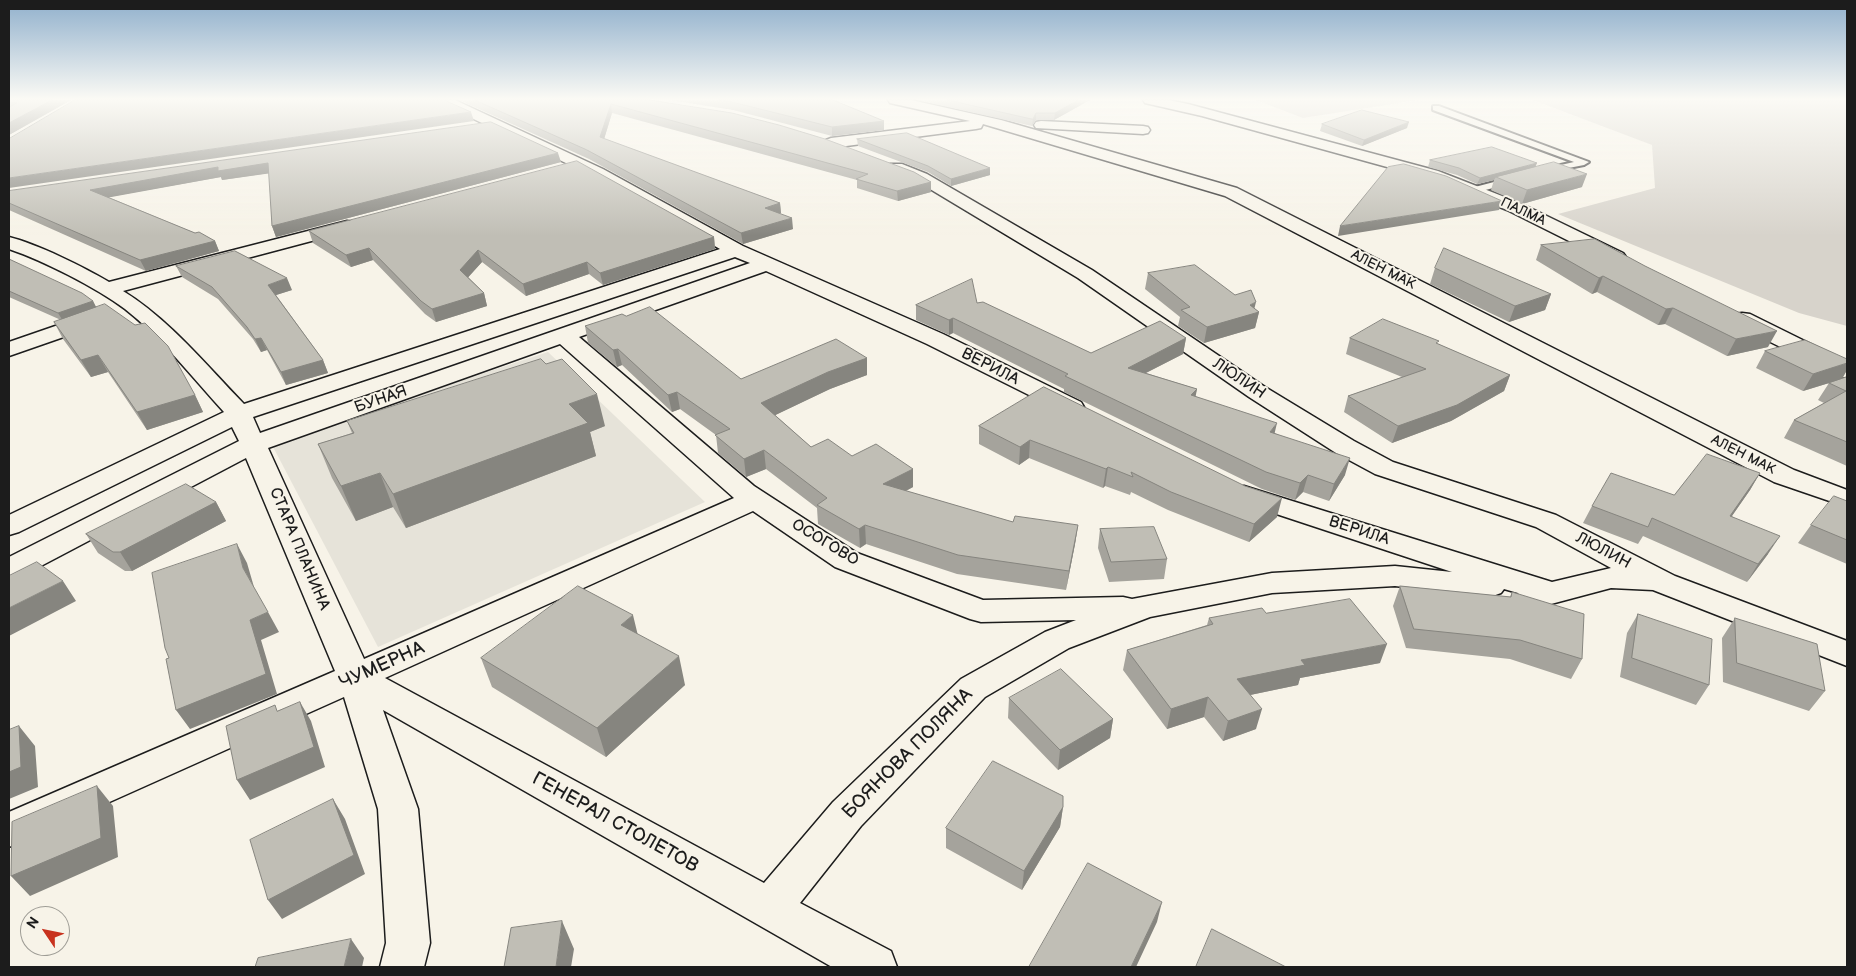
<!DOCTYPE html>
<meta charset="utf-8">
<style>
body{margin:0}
#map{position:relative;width:1856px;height:976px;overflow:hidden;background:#f7f3e8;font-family:"Balsamiq Sans",sans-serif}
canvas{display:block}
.frame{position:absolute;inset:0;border:10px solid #1c1c1c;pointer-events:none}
.north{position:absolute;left:20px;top:906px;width:50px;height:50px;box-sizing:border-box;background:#f7f3e8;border:1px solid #9f9d96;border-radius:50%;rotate:304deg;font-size:14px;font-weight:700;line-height:20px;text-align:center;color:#1c1c1c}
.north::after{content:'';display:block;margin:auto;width:18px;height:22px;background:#c8321e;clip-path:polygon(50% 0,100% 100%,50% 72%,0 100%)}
</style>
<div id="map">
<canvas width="1856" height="976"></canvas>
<div class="frame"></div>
<div class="north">N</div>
</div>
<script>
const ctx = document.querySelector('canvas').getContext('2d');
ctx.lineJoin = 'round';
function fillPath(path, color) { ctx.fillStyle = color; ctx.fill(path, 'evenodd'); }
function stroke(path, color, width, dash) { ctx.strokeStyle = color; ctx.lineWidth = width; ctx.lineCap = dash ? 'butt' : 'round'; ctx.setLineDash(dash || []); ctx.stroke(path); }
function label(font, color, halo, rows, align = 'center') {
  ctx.font = font + ' "Balsamiq Sans",sans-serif'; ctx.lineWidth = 4; ctx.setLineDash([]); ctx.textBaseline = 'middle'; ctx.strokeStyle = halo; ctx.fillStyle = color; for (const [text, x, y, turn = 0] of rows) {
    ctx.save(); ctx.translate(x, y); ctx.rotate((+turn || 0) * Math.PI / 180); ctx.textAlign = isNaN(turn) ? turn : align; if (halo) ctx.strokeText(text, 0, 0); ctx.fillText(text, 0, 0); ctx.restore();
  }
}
fillPath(new Path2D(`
 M548,352L705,502L378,647L271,443Z`), '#e6e3d9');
fillPath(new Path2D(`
 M1256,100H1418L1303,118Z
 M1533,100H1847V326L1799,313L1558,214L1655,188L1652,145Z`), '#d7d3cb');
const lane = new Path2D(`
 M1433,106H1439L1589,162L1584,165L1543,173V169L1574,162L1433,110Z
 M1513,177L1516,178V182L1474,193L1469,190L1471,188Z`);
const street = new Path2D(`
 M438,100H455L603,169L743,246L943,334L1081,402L1084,407L1081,412L1072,414L1063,412L927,344L766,271L579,337L754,486L857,553L983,600L1123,597L1132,599L1272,573L1395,566L1452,572L1234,500L1230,494L1234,488L1244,486L1552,582L1611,568L1536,527L1375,474L1336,453L1249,397L1078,278L915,180L890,170L888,167L890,164H902L927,174L1092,270L1265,387L1354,441L1393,462L1556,515L1675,576L1847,641V666L1653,590L1611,588L1551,604L1521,599L1518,593L1504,589L1501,593L1490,597L1395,586L1272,593L1150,617L1069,648L985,697L861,826L800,903L891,951L897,967H832L383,710L418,809L430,943L424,967H380L386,943L378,809L344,697L9,847V812L335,671L246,458L20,577L9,580V557L239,441L232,427L19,532L9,535V515L224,412C192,377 162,338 125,309C95,287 44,261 9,249V237C37,244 84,267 109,282L347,221L353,222L356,226L353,230L123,291C170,320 206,365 244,404L720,249L591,175L440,103ZM735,257L750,263L260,433L253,417ZM560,344L734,498L364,659L268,448ZM753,511L835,567L970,619L981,622L1076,620L1045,632L961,679L833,802L764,883L385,678Z
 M888,100H911L1001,120L1237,188L1794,470L1847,490V507L1774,482L1225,196L983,124L981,128L976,129L831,148L826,146L823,143L826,140L831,138L970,121L890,103Z
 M1143,100H1168L1188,104L1438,171L1520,203L1623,253L1626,257L1623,261L1616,263L1609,261L1507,210L1427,178L1202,116L1145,103Z
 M1041,121L1143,126L1148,127L1150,130L1148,133L1143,134L1036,128L1034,125L1036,122Z
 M93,313L101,314L104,319L101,324L9,356V342Z
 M1742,313L1750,314L1847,362V378L1839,376L1734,324L1731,319L1734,314Z`);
stroke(lane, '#1c1c1c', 4);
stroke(street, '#1c1c1c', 3);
fillPath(lane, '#f7f3e8');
fillPath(street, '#f7f3e8');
fillPath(new Path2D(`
 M9,100H71L9,135Z
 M459,100H650L931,182V192L898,201L857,188V180L612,113L604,139L780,203L781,213L779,214L793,229L743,244L589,159Z
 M669,100H833L884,121V130L832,136L733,110Z
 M917,100H1090L1054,120H1036L1032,126Z
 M491,122L561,162L276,237L272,226L269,173L222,180L221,177L108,197L195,233L215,241L219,251L146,271L9,210V191Z
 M1322,124L1407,128L1362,146L1320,131Z
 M857,139L990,175L951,186L928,172L858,146Z
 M1430,160L1536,167L1582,187L1522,204L1491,190L1494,180L1477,184L1457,175L1428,167Z
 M309,231L714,237L715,249L603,285L589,274L526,296L482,262L468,277L484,293L487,306L436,322L425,314L373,260L351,267L313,243Z
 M1541,245L1768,347L1727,356L1665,324L1658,325L1597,292L1592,294L1536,260Z
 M9,259L93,301L96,307L195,395L203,412L147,430L108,372L91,377L63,339L54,322L61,320L9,297Z
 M176,266L292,290L276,295L323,360L328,373L286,385L267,350L261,352L253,339L218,299L182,277Z
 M1435,268L1551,294L1545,310L1509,322L1430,284Z
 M1148,273L1254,308L1259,312L1255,328L1204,343L1178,326L1180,317L1145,289Z
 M977,303L1091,353L1186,338L1183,354L1146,373L1197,389L1195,396L1275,433L1345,475L1329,501L1303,492L1295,500L1262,489L1064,392V389L953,333L949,335L916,320V305Z
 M626,316L741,379L867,358V375L830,389L775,415L811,447L913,469V487L906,491L1013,522L1078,525L1075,544L1066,590L957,574L866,544L860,548L818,524L817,508L766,469L746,477L718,453L716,435L680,409L672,412L622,365L617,367L588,343L585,326Z
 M1350,338L1438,344L1510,375L1504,391L1451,421L1392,443L1344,412L1348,396L1402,377L1346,354Z
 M1765,351L1847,370L1842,378L1847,377V466L1784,438L1794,420L1824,403L1818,400L1829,383L1839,380L1803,391L1756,368Z
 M1044,387L1277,517L1249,542L1168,510L1131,492L1130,495L1105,486L1103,488L1029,458L1019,465L979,444V426Z
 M347,421L605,426L590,432L596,456L406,528L393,507L356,521L332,478L318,444L352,433Z
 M1760,473L1750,490L1732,516L1768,554L1747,582L1643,536L1638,544L1583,523L1592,506L1674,495Z
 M1847,501V564L1798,543L1811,525Z
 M216,502L226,521L132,571H125L98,553L86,534Z
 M1100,529L1167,559L1164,579L1109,582L1098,548Z
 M1400,586L1510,597L1512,592L1582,659L1571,679L1510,659L1406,648L1393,606Z
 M1266,613L1380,663L1300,678L1298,685L1250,695L1256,729L1223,741L1204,717L1167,729L1123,670L1127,650L1207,625L1209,618Z
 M1638,614L1709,685L1696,705L1620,677L1627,633Z
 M1735,618L1825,691L1809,711L1723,682L1722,638Z
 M637,634L685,685L606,757L492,687L481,658Z
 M1009,698L1113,719L1110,738L1058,770L1008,718Z
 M1063,807L1060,827L1022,890L946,848V828Z`), '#a5a39c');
fillPath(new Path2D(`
 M52,100H71L9,135V123Z
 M1078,100H1090L1054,120L1055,113Z
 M611,104L612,113L602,146L600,137Z
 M471,112L474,121L9,188V178Z
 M1036,113V120L1032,126L1033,119Z
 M884,121V130L832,136V127Z
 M1409,122L1407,128L1362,146L1364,140Z
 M558,153L561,162L276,237L272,226Z
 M268,163L272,173L222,180L221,177L95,200L90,190L218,167Z
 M1537,163L1534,170L1496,177L1494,180L1477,184L1480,178Z
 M990,168V175L951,186V179Z
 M1587,174L1582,187L1522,204L1527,190Z
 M931,182V192L898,201L897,191Z
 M1502,201L1499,210L1338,236L1340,226Z
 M780,203L781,213L766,219L765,208Z
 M792,218L793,229L743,244L741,233Z
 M714,237L715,249L603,285L600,273Z
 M215,241L219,251L146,271L140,260Z
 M369,248L373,260L351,267L346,255Z
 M478,250L482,262L464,282L460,270Z
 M587,262L589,274L526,296L523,284Z
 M1603,276L1597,292L1592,294L1599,278Z
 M287,278L292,290L273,296L268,285Z
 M484,293L487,306L436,322L432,309Z
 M1551,294L1545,310L1509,322L1515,306Z
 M93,301L97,309L63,321L58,313Z
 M1256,302L1253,314L1259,312L1255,328L1204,343L1207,327Z
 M1673,308L1665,324L1658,325L1666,309Z
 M953,318V333L949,335V320Z
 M1777,331L1768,347L1727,356L1736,339Z
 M261,338L267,350L261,352L255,339Z
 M1186,338L1183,354L1126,383L1128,368Z
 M618,349L622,365L617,367L613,350Z
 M98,355L108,372L91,377L81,360Z
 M867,358V375L830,389L763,421L761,403L828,372Z
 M323,360L328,373L286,385L281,372Z
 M1847,363V370L1842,379L1803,391L1813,374Z
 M1510,375L1504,391L1451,421L1392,443L1398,426Z
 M1197,389L1194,405L1191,395Z
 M677,392L680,409L672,412L668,395Z
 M597,394L605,426L590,432L596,456L406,528L393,494L569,404Z
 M195,395L203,412L147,430L137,412Z
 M1277,423L1273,440L1270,432Z
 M1030,440L1029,458L1019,465L1020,447Z
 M764,450L766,469L746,477L744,459Z
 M1350,458L1345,475L1329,501L1334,484Z
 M1108,467L1105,486L1103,488L1106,469Z
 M913,469V487L884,502L883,484Z
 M380,473L393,507L356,521L341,486Z
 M1760,473L1750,490L1720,533L1730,516Z
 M1308,475L1303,492L1295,500L1300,483Z
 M1282,498L1277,517L1249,542L1254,524Z
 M216,502L226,521L132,571L120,552Z
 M865,525L866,544L860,548L859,529Z
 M1078,525L1075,544L1066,590L1069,571Z
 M1780,536L1768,554L1747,582L1758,564Z
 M237,544L247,563L254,587L243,568Z
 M63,581L76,601L9,636V608Z
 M268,612L279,632L261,640L277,694L190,729L176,710L250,620Z
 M633,615L640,644L621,625Z
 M1387,644L1380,663L1300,678L1298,685L1231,699L1237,679L1301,660Z
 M679,656L685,685L606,757L597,728Z
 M1208,697L1204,717L1167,729L1171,709Z
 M300,702L311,721L325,767L250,800L237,780Z
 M1262,709L1256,729L1223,741L1228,721Z
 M1113,719L1110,738L1058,770L1060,750Z
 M19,726L35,746L38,787L9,799V772Z
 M97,786L113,806L118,857L30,896L11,876Z
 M333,799L345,819L365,874L282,919L268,900Z
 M1063,807L1060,827L1022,890L1024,871Z
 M1162,902L1157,922L1136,967H1131Z
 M562,921L574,949L571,967H556Z
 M351,939L364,958L362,967H344Z`), '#86857f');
const building = new Path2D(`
 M9,100H52L9,123V107L17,103H9Z
 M75,100H444L471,112L9,178V139Z
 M475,100H650L732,113L779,125L825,139L914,172L931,182L897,191L856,179L868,174L611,104L600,137L780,203L765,208L792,218L741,233L587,150Z
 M720,100H833L884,121L832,127L732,102Z
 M948,100H1078L1055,113H1036L1033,119Z
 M1362,110L1409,122L1364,140L1322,124Z
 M491,122L558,153L272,226L268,163L218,171V167L90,190L195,233L199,232L215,241L140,260L9,203V191Z
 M907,133L990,168L951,179L928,166L857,139Z
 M1492,147L1537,163L1480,178L1459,168L1430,160Z
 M577,161L714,237L600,273L587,262L523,284L478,250L460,270L484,293L432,309L421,301L369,248L346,255L309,231Z
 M1554,162L1587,174L1527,190L1496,177Z
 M1404,164L1446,176L1502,201L1340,226L1388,167Z
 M1595,239L1645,266L1777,331L1736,339L1673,308L1666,309L1603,276L1599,278L1541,245Z
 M1444,248L1551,294L1515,306L1435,268Z
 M235,251L287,278L268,285L323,360L281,372L261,338L255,339L247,327L212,287L176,266Z
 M9,259L82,293L93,301L58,313L9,291Z
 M1195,265L1235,295L1251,290L1256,302L1250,305L1259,312L1207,327L1181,310L1190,307L1148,273Z
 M972,279L977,303L983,302L1091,353L1160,321L1186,338L1128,368L1197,389L1191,395L1277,423L1270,432L1350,458L1334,484L1308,475L1300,483L1266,472L1065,376L1068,374L953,318L949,320L916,305Z
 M105,304L135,325L145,323L168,346L195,395L137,412L98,355L81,360L54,322Z
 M650,307L741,379L836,339L867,358L828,372L761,403L811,447L828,439L852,456L876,444L913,469L883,484L1013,522L1015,516L1078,525L1069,571L958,555L865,525L859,529L817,505L827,498L764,450L744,459L715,435L730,429L677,392L668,395L618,349L613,350L585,326L622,314L626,316Z
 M1383,319L1439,341L1436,343L1510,375L1457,405L1398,426L1348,396L1426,369L1350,338Z
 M1805,340L1847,359V363L1813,374L1765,351Z
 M541,359L546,364L562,359L597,394L569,404L588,423L393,494L380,473L341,486L318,444L354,433L347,421Z
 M1847,377V442L1794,420L1846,391L1829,383Z
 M1044,387L1245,486L1282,498L1254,524L1171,492L1131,472L1133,477L1108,467L1106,469L1030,440L1020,447L979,426Z
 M1707,454L1760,473L1730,516L1780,536L1758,564L1652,518L1648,527L1592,506L1611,473L1674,495Z
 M186,484L216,502L120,552H113L86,534Z
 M1834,496L1847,501V540L1811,525Z
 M1154,527L1167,559L1111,562L1100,529Z
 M237,544L243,568L268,612L250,620L266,674L176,710L166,659L169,658L165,648L152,573Z
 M37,562L63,581L9,608V576Z
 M578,586L633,615L621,625L679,656L597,728L481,658Z
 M1400,586L1511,597L1512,592L1584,614L1582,659L1520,640L1414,629Z
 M1350,599L1387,644L1301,660L1305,665L1237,679L1262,709L1228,721L1208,697L1171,709L1127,650L1213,624L1209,618L1262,608L1266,613Z
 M1638,614L1712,639L1709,685L1632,658Z
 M1735,618L1817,644L1825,691L1737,663Z
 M1061,669L1113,719L1060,750L1009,698Z
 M300,702L314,747L237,780L226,726L275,705L277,711Z
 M19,726L21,767L9,772V730Z
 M993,761L1063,796V807L1024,871L946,828Z
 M97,786L101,838L11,876L12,822Z
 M333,799L354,855L268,900L250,840Z
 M1088,863L1162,902L1131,967H1029Z
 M562,921L556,967H504L511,928Z
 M1212,929L1286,967H1196Z
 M351,939L344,967H255L258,958Z`);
fillPath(building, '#c0beb5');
stroke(building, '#86857f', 1);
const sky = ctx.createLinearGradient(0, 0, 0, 236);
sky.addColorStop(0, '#90b0cc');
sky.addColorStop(0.42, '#fbfaf5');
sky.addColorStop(1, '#fbfaf500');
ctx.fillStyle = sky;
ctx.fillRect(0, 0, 1856, 236);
label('14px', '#1c1c1c', '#f7f3e8', [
 ["ПАЛМА",1523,212,25],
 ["АЛЕН МАК",1383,270,27],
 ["АЛЕН МАК",1743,455,27]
]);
label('16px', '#1c1c1c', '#f7f3e8', [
 ["ВЕРИЛА",990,367,27],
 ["ЛЮЛИН",1239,379,34],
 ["БУНАЯ",381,400,-19],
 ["ВЕРИЛА",1359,531,18],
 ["ОСОГОВО",825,543,31],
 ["СТАРА ПЛАНИНА",299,549,67],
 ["ЛЮЛИН",1603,551,28]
]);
label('19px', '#1c1c1c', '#f7f3e8', [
 ["ЧУМЕРНА",382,666,-24],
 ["БОЯНОВА ПОЛЯНА",908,754,-45],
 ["ГЕНЕРАЛ СТОЛЕТОВ",615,823,29]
]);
</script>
